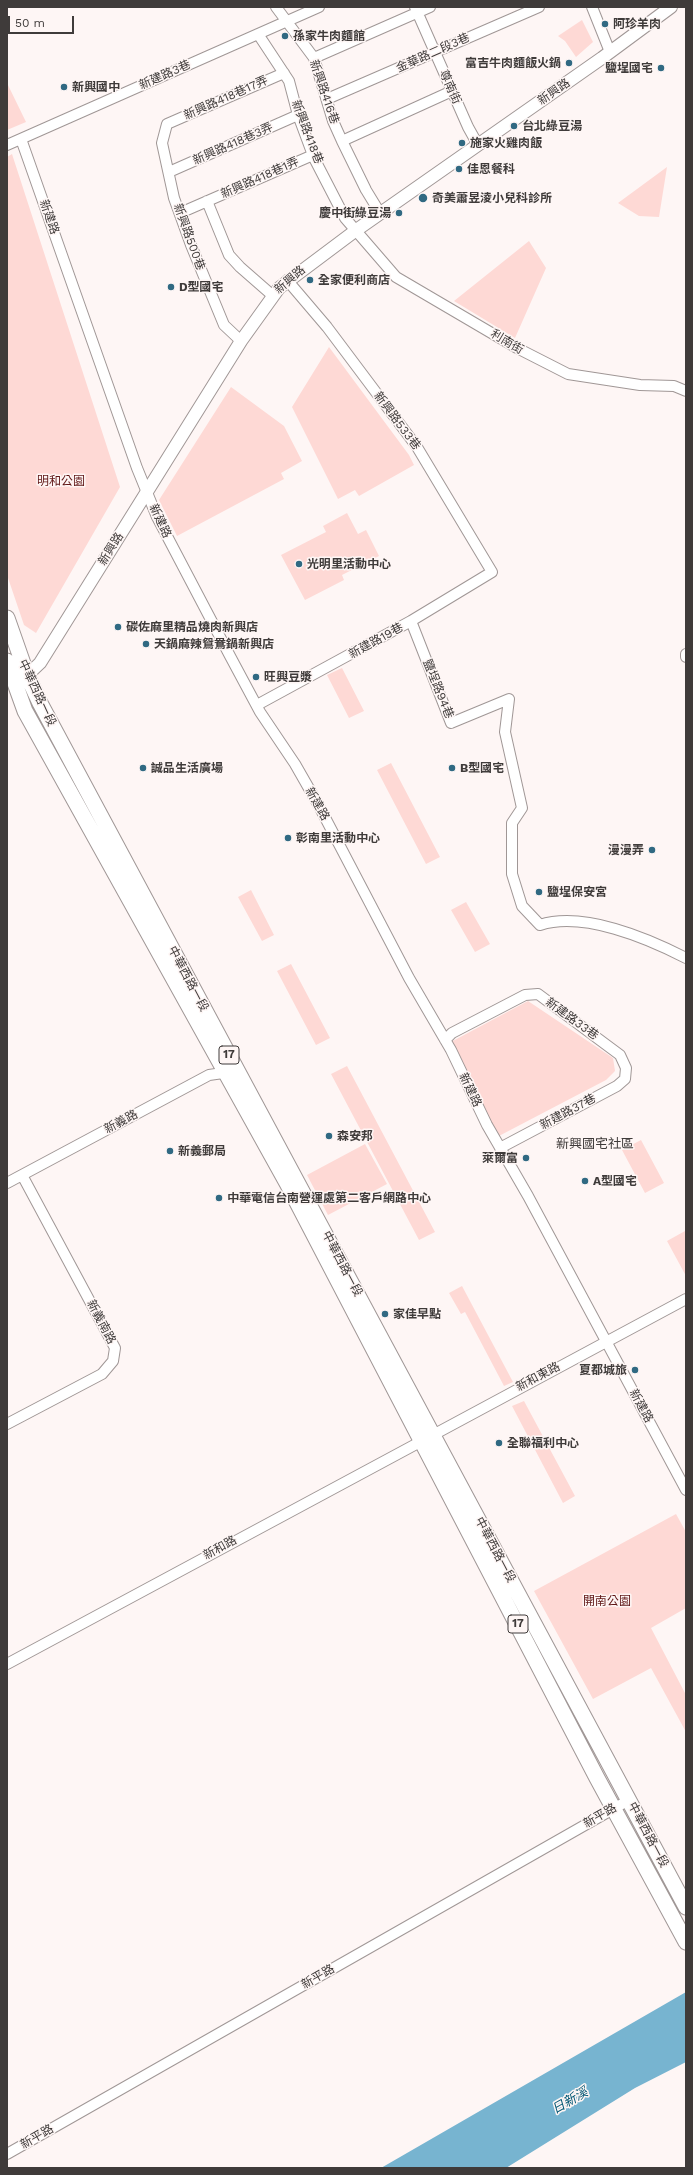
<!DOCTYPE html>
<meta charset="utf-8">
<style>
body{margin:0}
#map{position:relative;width:693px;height:2175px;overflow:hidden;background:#fef6f5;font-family:"Work Sans",sans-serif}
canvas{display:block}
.frame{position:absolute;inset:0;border:8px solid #3f3b3a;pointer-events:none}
.scale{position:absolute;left:8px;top:16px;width:66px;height:18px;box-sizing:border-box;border:2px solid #3f3b3a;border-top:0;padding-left:5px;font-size:12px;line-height:14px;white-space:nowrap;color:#3f3b3a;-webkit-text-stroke:3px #fef6f5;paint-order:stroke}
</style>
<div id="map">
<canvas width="693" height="2175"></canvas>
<div class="frame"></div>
<div class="scale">50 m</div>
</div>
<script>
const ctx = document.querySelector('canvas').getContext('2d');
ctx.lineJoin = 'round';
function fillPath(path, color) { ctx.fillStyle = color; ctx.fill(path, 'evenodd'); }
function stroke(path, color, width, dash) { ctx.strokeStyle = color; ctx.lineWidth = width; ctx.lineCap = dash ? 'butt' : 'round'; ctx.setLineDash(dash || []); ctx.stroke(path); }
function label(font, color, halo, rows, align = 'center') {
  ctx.font = font + ' "Work Sans","Noto Sans TC",sans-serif'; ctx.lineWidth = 3; ctx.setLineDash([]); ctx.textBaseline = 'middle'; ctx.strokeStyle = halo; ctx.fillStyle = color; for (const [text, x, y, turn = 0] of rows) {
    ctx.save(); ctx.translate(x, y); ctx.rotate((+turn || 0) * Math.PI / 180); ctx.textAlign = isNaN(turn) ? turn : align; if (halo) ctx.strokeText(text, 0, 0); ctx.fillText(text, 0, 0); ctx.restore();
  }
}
fillPath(new Path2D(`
 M582,20L593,42L576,57L565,41L558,36Z
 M7,83L26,122L7,130Z
 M12,154L120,487L36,633L24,625L7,575V157Z
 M667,167L659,217L639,216L618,203Z
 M529,241L546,268L515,338L454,301Z
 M329,347L409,455L414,465L359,496L355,490L338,499L292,407Z
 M231,387L284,426L302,461L281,473L284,479L177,536L159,500Z
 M347,513L358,534L366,530L379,556L342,575L344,580L305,600L281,555L326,532L323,526Z
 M342,668L364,711L349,718L327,675Z
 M391,763L440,857L426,864L377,770Z
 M251,890L274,935L262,941L238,897Z
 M466,902L490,944L475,952L451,910Z
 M291,964L330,1038L316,1045L277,971Z
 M528,1001L613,1058L615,1071L606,1080L497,1137L449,1043Z
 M347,1066L435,1232L419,1240L331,1074Z
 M641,1140L664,1183L645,1193L622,1150Z
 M365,1144L387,1184L328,1215L307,1175Z
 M685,1231L686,1232V1276L667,1241Z
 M462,1286L513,1382L504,1386L465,1312L461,1314L449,1293Z
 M524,1401L575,1496L563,1503L512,1406Z
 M676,1514L686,1532V1608L651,1628L686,1695V1732L651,1668L593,1699L534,1591Z`), '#fed9d5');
fillPath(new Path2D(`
 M686,1992V2062L635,2088L506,2168H381Z`), '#77b4d0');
const minor = new Path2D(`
 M276,7L314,58L333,121L342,141L366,190L380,213
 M415,7L468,127L478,145
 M592,7L610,52
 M258,34L289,81L298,115L314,158L345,218L396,277L517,348L568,374L640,385L674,386L686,391
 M314,58L430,7
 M327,99L539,7
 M21,139L137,468L157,517L230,656L260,712L295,764L319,806L409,978L451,1050L487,1125L528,1196L686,1490
 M342,141L452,91
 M7,145L319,7
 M169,172L298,115
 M207,201L229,255L240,267L272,295
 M180,213L313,155
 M241,341L224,325L191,245L174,198L162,143L167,124L284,73
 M411,621L451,723L509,699L505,732L522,808L512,823V874L522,906L540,925C583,911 647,938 686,958
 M686,654V657
 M257,705L411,621L492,572L417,447L327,327L287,280
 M445,1040L452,1033L525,995L538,994L620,1055L626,1068L625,1079L617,1086L500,1148
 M7,1183L209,1075L230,1072
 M7,1424L102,1374L113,1361L115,1348L22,1175
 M7,1664L686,1299
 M7,2154L629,1800`);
const tertiary = new Path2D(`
 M22,680L40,663L241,341L279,288L355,231L602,58L671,7`);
const primary = new Path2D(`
 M7,618L27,675L40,703L686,1907
 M7,661L25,711L287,1183L597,1778L686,1942`);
stroke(minor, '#a09796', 12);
stroke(tertiary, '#a09796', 14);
stroke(primary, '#a09796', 17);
stroke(minor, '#fff', 10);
stroke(tertiary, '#fff', 12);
stroke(primary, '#fff', 15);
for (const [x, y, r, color] of [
 [605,24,4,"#306982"],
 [285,36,4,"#306982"],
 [569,63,4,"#306982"],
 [661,68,4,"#306982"],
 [64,87,4,"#306982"],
 [514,126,4,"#306982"],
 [462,143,4,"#306982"],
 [459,169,4,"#306982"],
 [423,198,5,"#306982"],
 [399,213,4,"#306982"],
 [310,280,4,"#306982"],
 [171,287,4,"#306982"],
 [299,564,4,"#306982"],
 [118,627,4,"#306982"],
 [146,644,4,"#306982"],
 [256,677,4,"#306982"],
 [143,768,4,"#306982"],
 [452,768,4,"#306982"],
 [288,838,4,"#306982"],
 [652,850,4,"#306982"],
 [539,892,4,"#306982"],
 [329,1136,4,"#306982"],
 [170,1151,4,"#306982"],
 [526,1158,4,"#306982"],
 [585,1181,4,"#306982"],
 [219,1198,4,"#306982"],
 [385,1314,4,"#306982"],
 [635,1370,4,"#306982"],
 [499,1443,4,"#306982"]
]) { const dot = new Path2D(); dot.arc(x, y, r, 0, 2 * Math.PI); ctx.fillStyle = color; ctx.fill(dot); stroke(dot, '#fef6f5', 1.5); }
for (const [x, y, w] of [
 [229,1055,20],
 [518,1624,20]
]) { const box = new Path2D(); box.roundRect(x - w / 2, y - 9, w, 18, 3); ctx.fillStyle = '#fef6f5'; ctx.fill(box); stroke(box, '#3f3b3a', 1); }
label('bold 11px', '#3f3b3a', null, [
 ["17",229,1055],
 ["17",518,1624]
]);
label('bold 12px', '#3f3b3a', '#fef6f5', [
 ["阿珍羊肉",613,24],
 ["孫家牛肉麵館",293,36],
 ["富吉牛肉麵飯火鍋",561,63,"right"],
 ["鹽埕國宅",653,68,"right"],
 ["新興國中",72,87],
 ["台北綠豆湯",522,126],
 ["施家火雞肉飯",470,143],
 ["佳恩餐科",467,169],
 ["奇美蕭昱淩小兒科診所",432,198],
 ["慶中街綠豆湯",391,213,"right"],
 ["全家便利商店",318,280],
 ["D型國宅",179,287],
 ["光明里活動中心",307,564],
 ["碳佐麻里精品燒肉新興店",126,627],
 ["天鍋麻辣鴛鴦鍋新興店",154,644],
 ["旺興豆漿",264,677],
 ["誠品生活廣場",151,768],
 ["B型國宅",460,768],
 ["彰南里活動中心",296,838],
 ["漫漫弄",644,850,"right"],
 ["鹽埕保安宮",547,892],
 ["森安邦",337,1136],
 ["新義郵局",178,1151],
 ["萊爾富",518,1158,"right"],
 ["A型國宅",593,1181],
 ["中華電信台南營運處第二客戶網路中心",227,1198],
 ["家佳早點",393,1314],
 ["夏都城旅",627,1370,"right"],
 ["全聯福利中心",507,1443]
], 'left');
label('12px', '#3f3b3a', '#fef6f5', [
 ["金華路二段3巷",433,53,-24],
 ["新建路3巷",165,75,-24],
 ["尊南街",450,87,66],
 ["新興路416巷",324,92,71],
 ["新興路",554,92,-35],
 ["新興路418巷17弄",226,98,-24],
 ["新興路418巷",307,132,69],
 ["新興路418巷3弄",233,144,-24],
 ["新興路418巷1弄",260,178,-24],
 ["新建路",49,217,71],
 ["新興路500巷",189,237,70],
 ["新興路",290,280,-40],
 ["利南街",507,342,31],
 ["新興路533巷",397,421,53],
 ["新建路",160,521,65],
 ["新興路",111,549,-58],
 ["新建路19巷",376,641,-29],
 ["鹽埕路94巷",438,689,68],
 ["中華西路一段",37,693,65],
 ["新建路",317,804,60],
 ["中華西路一段",188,979,62],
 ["新建路33巷",572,1019,36],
 ["新建路",470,1090,64],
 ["新建路37巷",568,1112,-28],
 ["新義路",121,1122,-28],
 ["中華西路一段",342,1264,62],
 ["新義南路",101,1322,62],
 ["新和東路",538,1377,-28],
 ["新建路",641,1406,61],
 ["新和路",220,1548,-29],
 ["中華西路一段",495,1550,62],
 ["新平路",600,1816,-30],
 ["中華西路一段",648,1835,62],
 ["新平路",318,1977,-30],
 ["新平路",37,2137,-30]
]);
label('12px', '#5f1615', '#fef6f5', [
 ["明和公園",61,481],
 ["開南公園",607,1601]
]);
label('13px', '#3f3b3a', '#fef6f5', [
 ["新興國宅社區",595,1144]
]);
label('italic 13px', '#025774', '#fef6f5', [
 ["日新溪",570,2101,-30]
]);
</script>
